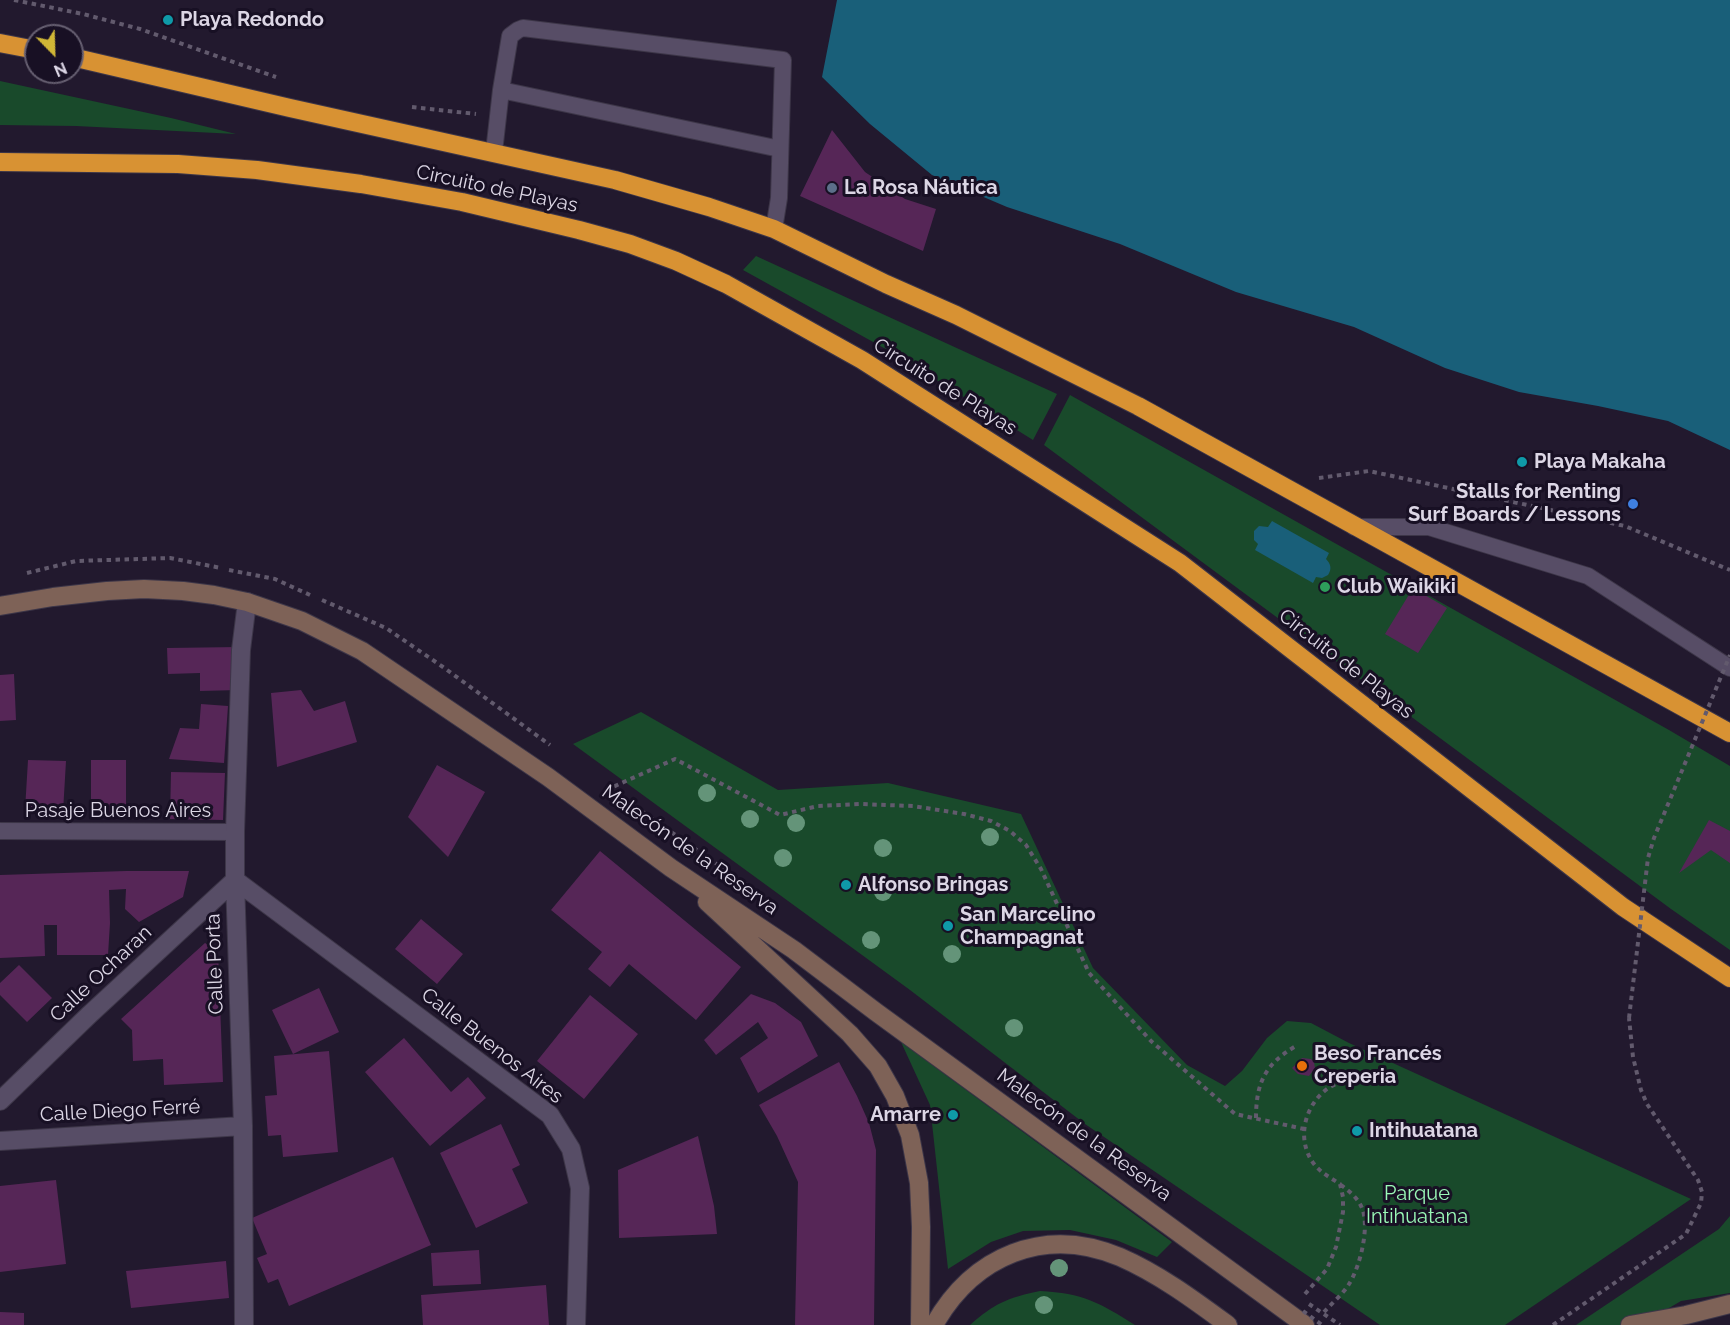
<!DOCTYPE html>
<meta charset="utf-8">
<style>
body{margin:0}
#map{position:relative;width:1730px;height:1325px;overflow:hidden;background:#22192e;font-family:Raleway,sans-serif}
canvas{display:block}
.north{position:absolute;left:24px;top:24px;width:60px;height:60px;box-sizing:border-box;background:#181024;border:2px solid #665f71;border-radius:50%;rotate:157deg;font-size:16px;font-weight:700;line-height:24px;text-align:center;color:#dcd6e5}
.north::after{content:'';display:block;margin:auto;width:21px;height:27px;background:#d1b736;clip-path:polygon(50% 0,100% 100%,50% 72%,0 100%)}
</style>
<div id="map">
<canvas width="1730" height="1325"></canvas>
<div class="north">N</div>
</div>
<script>
const ctx = document.querySelector('canvas').getContext('2d');
ctx.lineJoin = 'round';
function fillPath(path, color) { ctx.fillStyle = color; ctx.fill(path, 'evenodd'); }
function stroke(path, color, width, dash) { ctx.strokeStyle = color; ctx.lineWidth = width; ctx.lineCap = dash ? 'butt' : 'round'; ctx.setLineDash(dash || []); ctx.stroke(path); }
function label(font, color, halo, rows, align = 'center') {
  ctx.font = font + ' Raleway,sans-serif'; ctx.lineWidth = 6; ctx.setLineDash([]); ctx.textBaseline = 'middle'; ctx.strokeStyle = halo; ctx.fillStyle = color; for (const [text, x, y, turn = 0] of rows) {
    ctx.save(); ctx.translate(x, y); ctx.rotate((+turn || 0) * Math.PI / 180); ctx.textAlign = isNaN(turn) ? turn : align; if (halo) ctx.strokeText(text, 0, 0); ctx.fillText(text, 0, 0); ctx.restore();
  }
}
fillPath(new Path2D(`
 M0,81L171,118L236,134L76,126L0,125Z
 M756,256L1057,394L1033,440L893,353L743,270Z
 M1070,395L1669,730L1730,766V950L1671,909L1044,445Z
 M641,712L778,790L888,783L1021,814L1093,968L1187,1065L1225,1086L1242,1071L1267,1038L1287,1021L1311,1023L1349,1043L1691,1199L1505,1325H1380L1085,1124L910,990L573,744Z
 M901,1042L1172,1242L1157,1257L1116,1240L1070,1230L1023,1231L991,1242L948,1269L930,1105Z
 M1730,1216V1293L1681,1301L1640,1325H1576L1719,1229Z
 M1040,1291C1083,1293 1100,1303 1135,1325H970C995,1303 1007,1298 1040,1291Z`), '#194a2b');
fillPath(new Path2D(`
 M837,0H1730V450L1668,421L1598,406L1519,392L1445,368L1354,327L1236,292L1120,244L1007,207L932,175L870,124L822,77Z
 M1272,521L1329,553L1326,559C1331,564 1332,569 1328,575L1322,578L1316,577L1313,583L1255,550L1258,544L1254,540V531L1259,526L1268,527Z`), '#195f79');
fillPath(new Path2D(`
 M832,130L865,172L905,199L936,209L923,251L800,196Z
 M1413,588L1447,608L1418,653L1385,634Z
 M239,647V690L200,691V673L168,674L167,648Z
 M14,674L16,720L0,721V675Z
 M301,690L314,711L345,701L357,742L277,767L271,693Z
 M201,704L228,706L224,763L169,759L180,728L199,729Z
 M28,760L66,761L63,812L25,810Z
 M91,760H126V814H91Z
 M437,765L485,792L448,857L408,817Z
 M171,772L225,773L223,820L170,819Z
 M1709,820L1730,831V863L1711,850L1679,873Z
 M600,851L741,967L696,1020L629,964L610,987L588,969L602,952L551,910Z
 M126,871H189L183,897L139,922L125,909L126,889L109,890L110,923L108,955H57V925H44L45,956L0,958V875Z
 M421,919L463,954L437,984L395,949Z
 M205,943L218,951L223,1082L164,1085L163,1059L133,1061L132,1030L121,1019Z
 M19,965L52,998L27,1022L0,995V983Z
 M319,988L339,1032L293,1054L272,1010Z
 M751,994L775,1003L801,1022L818,1056L758,1093L740,1058L768,1038L758,1022L716,1055L704,1040Z
 M590,995L638,1034L584,1099L537,1061Z
 M404,1038L451,1092L468,1077L486,1098L430,1146L365,1072Z
 M329,1051L338,1152L283,1157L281,1135L268,1136L265,1096L277,1095L274,1056Z
 M1302,1058L1311,1059L1314,1062L1315,1068L1309,1076L1298,1074L1292,1068Z
 M839,1062L857,1096L869,1123L876,1150L874,1325H795L798,1182L777,1136L759,1105Z
 M501,1124L520,1165L512,1169L528,1203L476,1228L440,1153Z
 M698,1136L714,1206L717,1234L619,1238L618,1170Z
 M393,1157L431,1245L289,1306L278,1279L268,1283L257,1258L267,1254L252,1218Z
 M56,1180L66,1264L0,1272V1186Z
 M479,1250L481,1284L433,1286L431,1253Z
 M226,1261L229,1298L131,1308L126,1271Z
 M546,1285L549,1325H423L421,1295Z
 M0,1312L24,1313V1325H0Z`), '#562657');
const lane = new Path2D(`
 M501,90L780,149
 M494,152L501,90L510,36L518,30L523,28L783,60L779,198L774,229
 M1354,527H1429L1588,576L1730,668
 M0,831L235,832`);
const street = new Path2D(`
 M0,1101L89,1015L235,880L550,1115L571,1149L580,1188L576,1325
 M0,1141L243,1126
 M244,1325L243,1126L235,880V832L241,650L247,602`);
const secondary = new Path2D(`
 M0,606L53,597L107,591L144,589L183,591L214,595L247,602L302,621L362,651L548,777L671,868L794,950L876,1012L1305,1325
 M707,902L850,1034L878,1066L895,1096L910,1135L919,1183L921,1227L920,1325
 M934,1325C973,1256 1044,1225 1120,1257C1159,1274 1194,1300 1228,1325
 M1630,1325L1686,1315L1730,1304`);
const highway = new Path2D(`
 M0,43L36,50
 M72,57L290,108L615,180L709,207L774,229L886,284L956,315L1138,406L1730,733
 M0,162L178,164L257,170L361,184L462,202L579,230L630,244L676,261L726,284L862,360L1180,563L1623,907L1730,978`);
stroke(lane, '#3d3648', 18);
stroke(street, '#3d3648', 20);
stroke(secondary, '#3d3648', 20);
stroke(highway, '#3d3648', 20);
stroke(new Path2D(`
 M14,0L83,14L140,29L276,77
 M412,107L476,114
 M1319,478L1369,471L1625,526L1730,570
 M229,570L275,579L310,595
 M27,573L76,561L170,558L221,568
 M322,600L386,628L443,667L550,745
 M606,790L675,759L780,815L818,806L860,804L913,806L964,814L991,821L1010,831L1026,845L1041,869L1089,973L1151,1041L1235,1114L1304,1129
 M627,801L751,888
 M1256,1118C1256,1083 1265,1064 1296,1046
 M1305,1294L1327,1269L1336,1247L1343,1212V1197L1340,1184C1331,1178 1321,1173 1314,1164C1295,1139 1305,1103 1330,1087C1342,1080 1354,1080 1367,1080
 M1324,1312C1332,1303 1343,1294 1349,1284C1360,1267 1370,1227 1362,1208C1358,1198 1349,1191 1341,1185
 M1553,1325L1686,1234L1701,1203L1702,1192L1698,1180L1647,1104L1641,1090L1633,1057L1629,1018`), '#625a6d', 4, [4.5, 4.5]);
stroke(lane, '#574d66', 16);
stroke(street, '#574d66', 18);
stroke(secondary, '#7e6257', 18);
stroke(highway, '#d89233', 18);
stroke(new Path2D(`
 M1629,1018L1648,858L1654,838L1730,655
 M1309,1304L1340,1325
 M1303,1311L1322,1325`), '#625a6d', 4, [4.5, 4.5]);
ctx.fillStyle = '#649479';
for (const [x, y] of [
 [707,793],
 [750,819],
 [796,823],
 [990,837],
 [883,848],
 [783,858],
 [883,892],
 [871,940],
 [952,954],
 [1014,1028],
 [1059,1268],
 [1044,1305]
]) { ctx.beginPath(); ctx.arc(x, y, 9, 0, 2 * Math.PI); ctx.fill(); }
for (const [x, y, r, color] of [
 [168,20,6,"#0f9aa8"],
 [832,188,6,"#5c6f8a"],
 [1522,462,6,"#0f9aa8"],
 [1633,504,6,"#3f7fe0"],
 [1325,587,6,"#2e9e5b"],
 [846,885,6,"#0f9aa8"],
 [948,926,6,"#0f9aa8"],
 [1302,1066,6,"#e8710a"],
 [953,1115,6,"#0f9aa8"],
 [1357,1131,6,"#0f9aa8"]
]) { const dot = new Path2D(); dot.arc(x, y, r, 0, 2 * Math.PI); ctx.fillStyle = color; ctx.fill(dot); stroke(dot, '#181024', 2); }
label('bold 20px', '#dcd6e5', '#181024', [
 ["Playa Redondo",180,20],
 ["La Rosa Náutica",844,188],
 ["Playa Makaha",1534,462],
 ["Stalls for Renting",1621,492,"right"],
 ["Surf Boards / Lessons",1621,515,"right"],
 ["Club Waikiki",1337,587],
 ["Alfonso Bringas",858,885],
 ["San Marcelino",960,915],
 ["Champagnat",960,938],
 ["Beso Francés",1314,1054],
 ["Creperia",1314,1077],
 ["Amarre",941,1115,"right"],
 ["Intihuatana",1369,1131]
], 'left');
label('20px', '#dcd6e5', '#181024', [
 ["Circuito de Playas",497,189,12],
 ["Circuito de Playas",945,387,32],
 ["Circuito de Playas",1346,664,38],
 ["Pasaje Buenos Aires",118,811],
 ["Malecón de la Reserva",690,850,35],
 ["Calle Porta",215,964,-92],
 ["Calle Ocharan",101,974,-43],
 ["Calle Buenos Aires",492,1046,38],
 ["Calle Diego Ferré",120,1111,-3],
 ["Malecón de la Reserva",1084,1135,36]
]);
label('20px', '#9af9b7', '#181024', [
 ["Parque",1417,1194],
 ["Intihuatana",1417,1217]
]);
</script>
